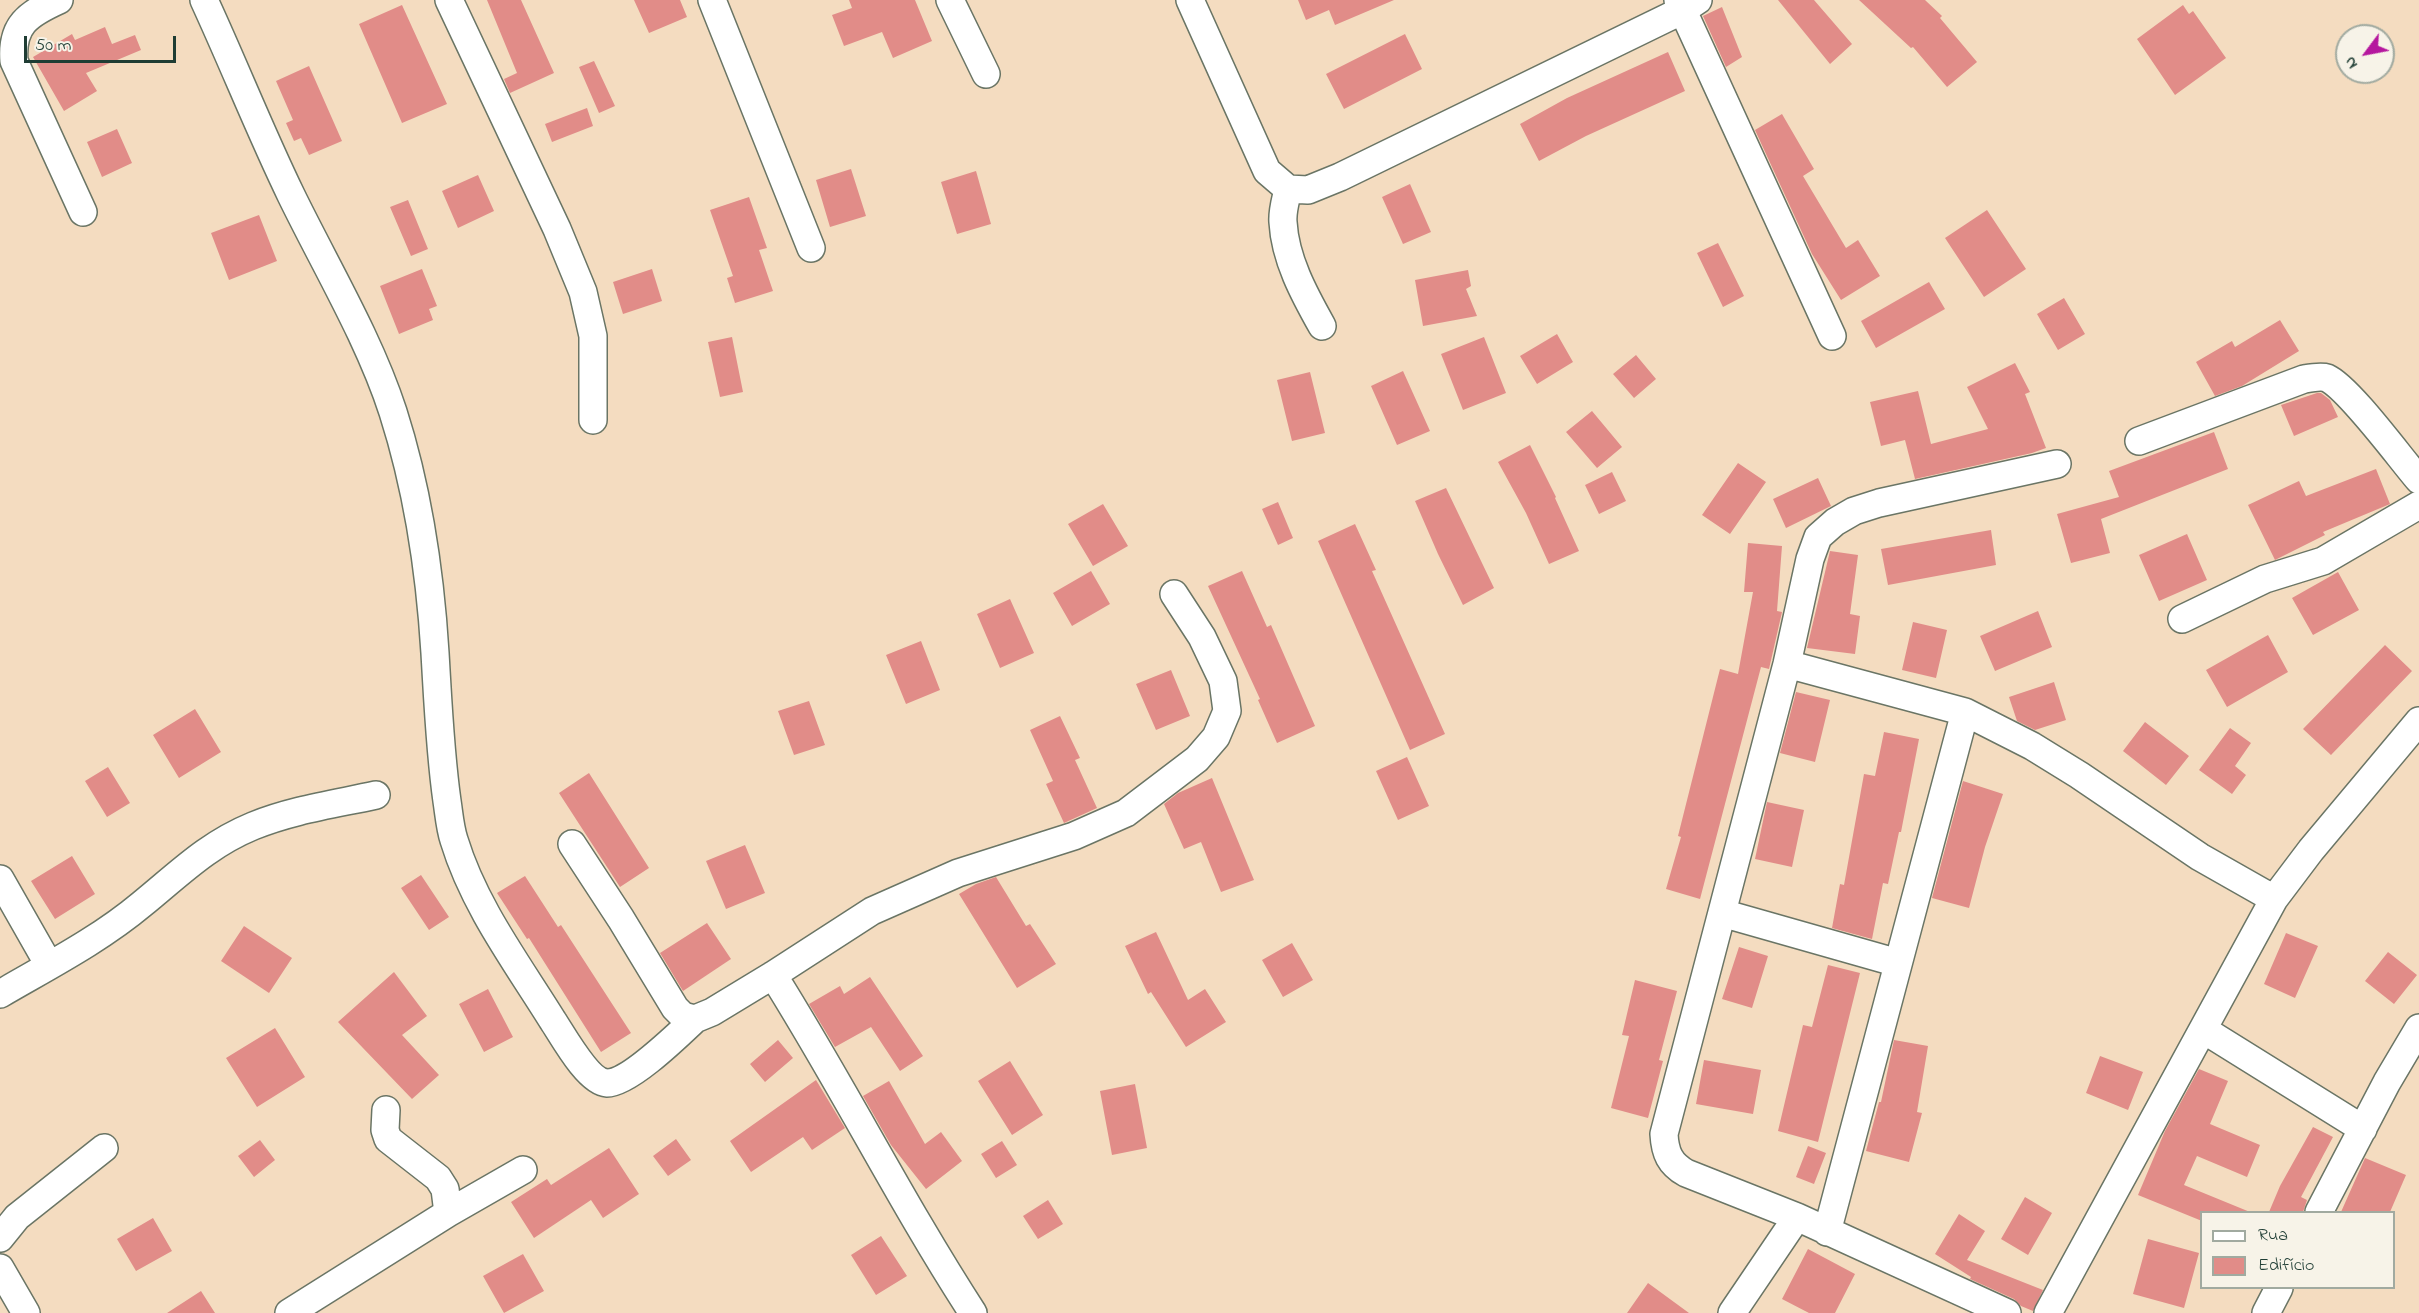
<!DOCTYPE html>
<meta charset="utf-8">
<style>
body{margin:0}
#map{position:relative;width:2419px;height:1313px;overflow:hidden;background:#f4dcc0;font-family:"Indie Flower",sans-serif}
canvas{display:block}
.legend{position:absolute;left:2200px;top:1211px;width:195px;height:78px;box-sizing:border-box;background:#f7f3e8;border:2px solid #a1aaa0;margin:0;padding:8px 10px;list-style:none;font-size:18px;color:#1f3d34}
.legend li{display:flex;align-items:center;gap:12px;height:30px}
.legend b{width:30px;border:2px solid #a1aaa0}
.north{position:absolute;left:2335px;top:24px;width:60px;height:60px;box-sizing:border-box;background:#f7f3e8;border:2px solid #a1aaa0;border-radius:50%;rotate:238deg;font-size:16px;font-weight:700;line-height:24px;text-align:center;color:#1f3d34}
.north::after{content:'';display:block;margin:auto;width:21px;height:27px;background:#b5179e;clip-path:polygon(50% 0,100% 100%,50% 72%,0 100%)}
.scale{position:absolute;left:24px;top:36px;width:152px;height:27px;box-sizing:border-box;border:3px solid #1f3d34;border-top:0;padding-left:8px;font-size:18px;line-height:21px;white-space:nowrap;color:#1f3d34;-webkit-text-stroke:4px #f7f3e8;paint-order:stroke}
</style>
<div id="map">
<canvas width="2419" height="1313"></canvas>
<ul class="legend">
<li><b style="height:8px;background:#fff"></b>Rua</li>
<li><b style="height:16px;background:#e18c88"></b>Edifício</li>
</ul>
<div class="north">N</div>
<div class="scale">50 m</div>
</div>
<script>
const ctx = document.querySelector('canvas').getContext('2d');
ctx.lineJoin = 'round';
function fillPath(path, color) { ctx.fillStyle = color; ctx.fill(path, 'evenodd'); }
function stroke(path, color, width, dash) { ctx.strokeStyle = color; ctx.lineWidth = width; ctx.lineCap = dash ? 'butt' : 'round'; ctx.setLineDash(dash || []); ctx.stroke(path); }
fillPath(new Path2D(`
 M487,0H521L554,73L510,93L504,79L517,73Z
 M634,0H680L687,17L649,33Z
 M849,0H915L932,41L893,58L882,32L844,46L832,15L852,8Z
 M1298,0H1394L1335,25L1329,10L1306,20Z
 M1778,0H1814L1852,44L1830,64Z
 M1859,0H1925L1942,16L1940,18L1977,62L1947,87L1913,47L1911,48Z
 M402,5L447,104L402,123L359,24Z
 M2183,5L2189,14L2193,11L2226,58L2175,95L2137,39Z
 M1722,7L1742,57L1726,67L1703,16Z
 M105,27L112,44L135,35L141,50L86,73L97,91L64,111L33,57L72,34L75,40Z
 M1405,34L1422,69L1344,109L1326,74Z
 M1668,52L1685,91L1586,136L1539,161L1520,124L1567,98Z
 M594,61L615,106L599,113L579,67Z
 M309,66L342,141L309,155L301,138L294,141L286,123L293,120L276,81Z
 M587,108L593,126L552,142L545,124Z
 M1782,114L1814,169L1803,176L1846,248L1858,240L1880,276L1841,300L1812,254L1755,130Z
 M117,129L132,163L102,177L87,142Z
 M851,169L866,216L830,227L816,180Z
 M976,171L991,224L957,234L941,182Z
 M478,175L494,211L458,228L442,191Z
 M1410,184L1431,232L1403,244L1382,197Z
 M749,197L767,248L759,250L773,291L735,303L727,278L733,276L710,210Z
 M408,200L428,249L411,256L390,207Z
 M1987,210L2026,269L1984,297L1945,238Z
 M259,215L277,261L229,280L211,233Z
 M1718,243L1744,296L1723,307L1697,253Z
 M422,269L437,306L429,309L433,320L399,334L380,286Z
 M652,269L662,301L623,314L613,282Z
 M1468,270L1471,286L1466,289L1477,316L1423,326L1415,280Z
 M1929,282L1945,309L1876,348L1861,321Z
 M2064,298L2085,334L2058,350L2037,314Z
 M2280,320L2299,351L2242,386L2215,396L2196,362L2232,341L2235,347Z
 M1557,334L1573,362L1537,384L1520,356Z
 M732,337L743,392L720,397L708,342Z
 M1484,337L1506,393L1463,410L1441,354Z
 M1636,355L1656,379L1634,398L1613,374Z
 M2015,363L2030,392L2025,394L2046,448L2032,453L1915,479L1905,440L1881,446L1870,402L1918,391L1931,444L1988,429L1967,387Z
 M1403,371L1430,431L1397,445L1371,386Z
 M1310,372L1325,433L1292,441L1277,380Z
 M2317,393H2321L2330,400L2338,417L2294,436L2281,405Z
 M1592,411L1622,447L1597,468L1566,432Z
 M2214,432L2228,469L2101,519L2110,553L2071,563L2057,514L2119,497L2109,471Z
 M1530,445L1556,497L1555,498L1579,551L1549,564L1526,513L1498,462Z
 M1738,463L1766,482L1730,534L1702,515Z
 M2376,469L2390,504L2323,532L2325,535L2275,560L2248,505L2299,481L2306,496Z
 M1612,472L1626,501L1599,514L1585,485Z
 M1818,478L1831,506L1786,528L1773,499Z
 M1446,488L1494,588L1463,605L1438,554L1415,501Z
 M1278,502L1293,538L1278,545L1262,509Z
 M1103,504L1128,546L1093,566L1068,524Z
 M1355,524L1376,570L1372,571L1445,734L1410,750L1318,541Z
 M1991,530L1996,565L1888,585L1881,549Z
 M2187,534L2207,580L2159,601L2139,555Z
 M1748,543L1782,546L1777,611L1782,612L1769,669L1761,667L1700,899L1666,889L1681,837L1678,836L1720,669L1738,674L1753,592H1744Z
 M1830,551L1858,555L1850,614L1860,616L1855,654L1807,648Z
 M1091,571L1110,604L1072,626L1053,593Z
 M1242,571L1267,627L1271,625L1315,726L1277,743L1258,700L1260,699L1208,586Z
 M2338,572L2359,610L2313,635L2292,598Z
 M1010,599L1034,653L1000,668L977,614Z
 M2038,611L2052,647L1995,671L1980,636Z
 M1913,622L1947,630L1936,678L1902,670Z
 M2268,635L2288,672L2227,707L2206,670Z
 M921,641L940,690L906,704L886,655Z
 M2385,645L2412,671L2331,755L2303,729Z
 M1171,670L1190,716L1156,730L1136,684Z
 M2054,682L2066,720L2035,730L2017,721L2009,697Z
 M1796,692L1830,700L1815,762L1780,753Z
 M809,701L825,745L794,755L778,711Z
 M195,709L221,752L179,778L153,735Z
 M1060,716L1080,758L1075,760L1097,808L1064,823L1046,784L1053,781L1030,730Z
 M2145,722L2189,756L2166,785L2123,751Z
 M2230,728L2251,743L2235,766L2246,775L2232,794L2199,770Z
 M1884,732L1919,739L1901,832H1899L1888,884L1883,883L1872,939L1832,928L1840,884L1844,885L1864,774L1875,776Z
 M1407,757L1429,806L1398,820L1376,771Z
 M108,767L130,803L107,817L85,781Z
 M589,773L649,868L620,887L559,793Z
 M1212,778L1254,880L1221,892L1201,842L1184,849L1164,804L1178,793Z
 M1963,781L2003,794L1985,847L1969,908L1932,898Z
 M1767,802L1804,810L1792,867L1755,859Z
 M745,845L765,893L726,909L706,861Z
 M72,856L95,894L55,919L31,881Z
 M421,875L449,917L429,930L401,888Z
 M525,876L558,927L561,925L631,1033L601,1052L529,938L527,939L497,893Z
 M996,877L1026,926L1030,924L1056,964L1017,988L959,894L976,884Z
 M707,923L731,959L683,991L660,953Z
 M244,926L292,958L269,993L221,961Z
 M1156,932L1188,1000L1205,989L1226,1022L1186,1047L1151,992L1148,994L1125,946Z
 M2286,933L2318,946L2295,998L2264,984Z
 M1292,943L1313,980L1283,997L1262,960Z
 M1739,947L1768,956L1752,1008L1722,999Z
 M2388,952L2417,975L2394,1004L2365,981Z
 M1828,965L1860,973L1818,1142L1778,1131L1803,1025L1812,1027Z
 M394,972L427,1016L402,1035L439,1075L412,1099L338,1022Z
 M870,977L923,1056L900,1071L871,1027L835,1047L809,1004L840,986L844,994Z
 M1635,980L1677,991L1659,1060L1663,1061L1648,1118L1611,1108L1629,1036L1622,1035Z
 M488,989L513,1037L484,1052L459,1004Z
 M275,1028L305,1077L257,1107L226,1058Z
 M778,1040L793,1058L765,1082L750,1064Z
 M1894,1040L1928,1046L1917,1112L1922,1113L1909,1162L1866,1151L1879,1102H1881Z
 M2100,1056L2143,1072L2128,1110L2086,1093Z
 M1704,1060L1761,1070L1753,1114L1696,1104Z
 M1010,1061L1043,1115L1012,1135L978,1081Z
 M2199,1069L2228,1081L2210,1124L2260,1145L2247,1177L2197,1156L2184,1185L2250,1212H2202V1221L2138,1195L2165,1131Z
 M816,1080L845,1128L812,1150L803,1137L751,1172L730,1141Z
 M889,1081L925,1144L941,1132L962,1161L926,1189L891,1145L863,1096Z
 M1135,1084L1147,1148L1112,1155L1100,1091Z
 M2313,1127L2333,1137L2301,1197L2307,1200L2303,1212H2269L2280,1186Z
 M676,1139L691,1160L668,1176L653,1156Z
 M260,1140L275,1160L254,1177L238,1156Z
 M1002,1141L1017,1165L996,1178L981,1154Z
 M1808,1146L1826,1153L1814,1184L1796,1177Z
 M609,1148L639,1194L603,1218L591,1200L534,1238L511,1202L547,1179L551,1185Z
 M2365,1158L2406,1175L2390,1212H2341Z
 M2025,1197L2052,1213L2028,1255L2001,1239Z
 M1048,1200L1063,1224L1038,1239L1023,1216Z
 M1959,1214L1985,1231L1967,1260L2043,1290L2033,1311L2021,1306L2014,1299L1970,1279L1971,1277L1935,1254Z
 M153,1218L172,1251L136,1271L117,1239Z
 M881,1236L907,1276L876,1295L851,1255Z
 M2148,1239L2199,1253L2184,1308L2133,1294Z
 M1808,1249L1855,1274L1835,1313H1809L1782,1299Z
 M523,1254L544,1291L504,1313L483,1276Z
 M1648,1283L1689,1313H1627Z
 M201,1291L215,1313H167Z`), '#e18c88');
const minor = new Path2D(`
 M59,0C28,14 11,25 14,61L83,212
 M204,0C234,65 260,131 291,195C325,265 369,338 393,412C418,490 430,571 435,653C438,703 440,752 447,801C449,814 450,828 454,840C474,906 517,963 553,1021C563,1036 588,1082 607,1083C629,1083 678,1035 695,1019
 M449,0L557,229L583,292L593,336V420
 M712,0L811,248
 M950,0L986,74
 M1190,0L1267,171L1288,189L1308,190L1340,177L1683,10L1698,0
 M1678,0L1832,336
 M1288,189C1286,199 1282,211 1283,222C1285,259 1304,294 1322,326
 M2139,441L2304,379C2310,378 2321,376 2327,378C2349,388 2400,458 2419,480
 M2182,619L2265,579L2323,561L2419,505
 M1787,664L1965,712L2032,746L2079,775L2200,857L2274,899
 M572,844L621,919L675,1008L683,1016L695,1019L712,1012L773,975L872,911L958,873L1074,836L1126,813L1197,759L1216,737L1227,711L1223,681L1202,637L1174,594
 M0,879L49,965
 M1722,913L1898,963
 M773,975C843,1086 902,1204 973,1313
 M0,994C48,966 99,940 142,904C179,874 207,845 253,826C292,810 335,804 376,795
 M2204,1030L2363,1129
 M386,1110L385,1130L388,1139L438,1178L445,1189L448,1213
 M2319,1212L2387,1082L2419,1028
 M1827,1232L1965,712
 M0,1238L17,1217L104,1148
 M0,1268L26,1313
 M289,1313L448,1213L523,1170
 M1732,1313L1797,1217
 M2007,1313L1797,1217L1686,1173C1670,1164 1665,1153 1664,1134L1787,664L1810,559L1818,537L1835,522L1854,511L1879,503L2057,464
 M2048,1313L2274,899L2311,850L2419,721
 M2266,1313L2279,1288`);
stroke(minor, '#6a7565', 30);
stroke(minor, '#fff', 27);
</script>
